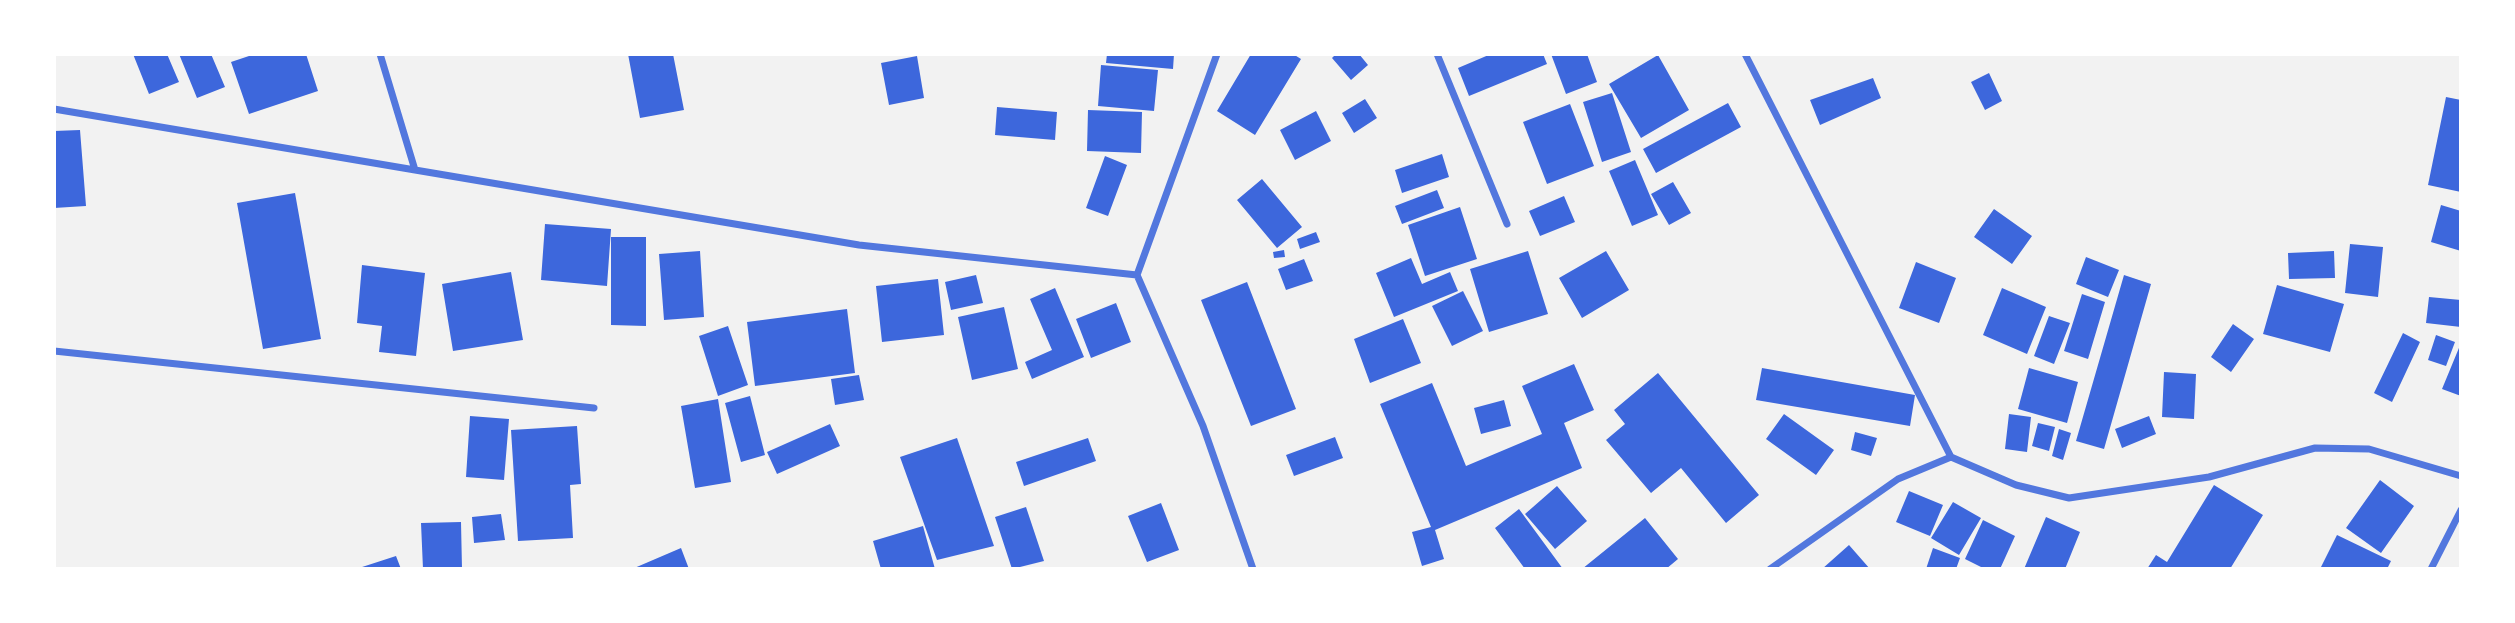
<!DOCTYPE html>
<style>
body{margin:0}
#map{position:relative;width:2515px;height:623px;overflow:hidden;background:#f2f2f2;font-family:Signika,sans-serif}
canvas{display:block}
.frame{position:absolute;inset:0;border:56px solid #fff;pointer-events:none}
</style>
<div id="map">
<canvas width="2515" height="623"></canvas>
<div class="frame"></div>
</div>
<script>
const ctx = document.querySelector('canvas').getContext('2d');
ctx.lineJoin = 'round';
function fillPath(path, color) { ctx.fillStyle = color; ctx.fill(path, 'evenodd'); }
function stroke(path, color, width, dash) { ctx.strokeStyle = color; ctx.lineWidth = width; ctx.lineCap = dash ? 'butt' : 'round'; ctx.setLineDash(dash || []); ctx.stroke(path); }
fillPath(new Path2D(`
 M133,54H167L179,82L149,94Z
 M179,54H211L225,87L197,98Z
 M255,54H306L318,91L249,114L231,62Z
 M628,54H673L684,110L640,118Z
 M1107,54H1174L1173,69L1106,63Z
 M1251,54H1293L1301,59L1255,135L1217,111Z
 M1336,54H1359L1368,65L1351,80L1332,58Z
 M1491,54H1543L1547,64L1469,96L1458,68Z
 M1551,54H1587L1597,82L1566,94Z
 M1658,55L1689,110L1641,138L1609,84Z
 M917,56L924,98L889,105L881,63Z
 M1101,65L1158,70L1154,111L1098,106Z
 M1989,73L2002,101L1985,110L1971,82Z
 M1873,78L1881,98L1820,125L1810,100Z
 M1612,93L1631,152L1602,162L1583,102Z
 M2446,97L2461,100V192L2428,185Z
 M1365,99L1377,118L1354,133L1342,113Z
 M1728,103L1741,127L1656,173L1643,149Z
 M1570,104L1594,166L1547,184L1523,122Z
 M997,107L1057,112L1055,140L995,135Z
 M1088,110L1142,112L1141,153L1087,151Z
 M1316,111L1331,141L1295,160L1280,130Z
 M80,130L86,206L54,208V131Z
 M1442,154L1449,177L1402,193L1395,170Z
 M1105,156L1127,165L1108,216L1086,208Z
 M1635,160L1658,215L1632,226L1609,171Z
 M1262,179L1302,227L1277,248L1237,200Z
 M1673,182L1691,213L1669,225L1651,194Z
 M1437,190L1444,208L1402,224L1395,206Z
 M295,193L321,339L263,349L237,203Z
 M1564,196L1575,222L1540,236L1529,211Z
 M2441,205L2461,211V251L2431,242Z
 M1460,207L1477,259L1425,276L1408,225Z
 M1994,209L2032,236L2012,264L1974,237Z
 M545,224L611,229L607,286L541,280Z
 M1316,232L1320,242L1300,249L1297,239Z
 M611,237H646V326L611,325Z
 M2350,244L2383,247L2378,297L2345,293Z
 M1284,250L1285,257L1274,258L1273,252Z
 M700,251L704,317L664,320L659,254Z
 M1528,251L1548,314L1489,332L1470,269Z
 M1606,251L1629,290L1582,318L1559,278Z
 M2334,251L2335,278L2289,279L2288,253Z
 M2086,257L2119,270L2108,297L2076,284Z
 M1411,258L1422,284L1450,272L1458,291L1394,317L1376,273Z
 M1304,259L1313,281L1286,290L1278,269Z
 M1916,262L1956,278L1939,323L1899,308Z
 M362,265L425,273L416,356L379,352L382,326L357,323Z
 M511,272L523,340L453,351L442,284Z
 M976,275L983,303L951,310L945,282Z
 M2124,275L2151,284L2104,449L2076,441Z
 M938,279L944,335L882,342L876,286Z
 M1247,282L1296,409L1251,426L1201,300Z
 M2277,285L2344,304L2330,352L2263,334Z
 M1055,288L1084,357L1032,379L1025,362L1052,350L1030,299Z
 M2002,288L2046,307L2027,354L1983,335Z
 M1463,291L1483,331L1452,346L1432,306Z
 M2082,294L2105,302L2088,359L2064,351Z
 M2429,297L2461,300V327L2426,323Z
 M1116,303L1131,342L1091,358L1076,319Z
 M1004,307L1018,369L972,380L958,317Z
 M847,309L855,373L755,386L747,322Z
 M2049,316L2070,323L2054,364L2034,356Z
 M1403,319L1421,363L1370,383L1354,339Z
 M2233,324L2254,339L2231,372L2211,357Z
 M728,326L748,385L718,396L699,336Z
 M2403,333L2420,342L2392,402L2374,393Z
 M2436,335L2455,342L2446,366L2428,360Z
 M2461,343V396L2442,389Z
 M1574,364L1594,410L1564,423L1582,468L1435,530L1444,559L1422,566L1412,532L1431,527L1380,404L1432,383L1466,466L1542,434L1522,386Z
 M1762,368L1915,395L1910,426L1756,400Z
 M2029,368L2078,382L2067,423L2018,409Z
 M2164,372L2196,374L2194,419L2162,417Z
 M1658,373L1759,495L1726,523L1681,468L1651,493L1606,440L1625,424L1614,410Z
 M859,375L864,400L835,405L831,379Z
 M750,396L765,455L741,462L725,403Z
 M718,399L731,482L695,488L681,406Z
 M1504,400L1511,426L1481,434L1474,408Z
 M1784,414L1834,450L1816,475L1766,439Z
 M2009,414L2031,417L2027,452L2005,449Z
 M470,416L509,419L504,480L466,477Z
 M2149,416L2156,434L2122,448L2115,429Z
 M2038,423L2055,427L2049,451L2032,446Z
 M830,424L840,446L777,474L767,452Z
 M577,426L581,484L570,485L573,538L518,541L511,430Z
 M2059,429L2071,433L2063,460L2052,456Z
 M1855,432L1877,438L1871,456L1851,450Z
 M1335,437L1343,458L1294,476L1286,455Z
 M957,438L994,546L937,560L900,457Z
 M1088,438L1096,461L1024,486L1016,462Z
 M2380,480L2414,506L2381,553L2346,528Z
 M2214,485L2263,515L2230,569H2147L2156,555L2167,562Z
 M1557,486L1587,521L1555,549L1525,514Z
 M1909,491L1943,505L1930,536L1896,522Z
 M1953,502L1981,518L1959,555L1931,538Z
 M1161,503L1179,550L1147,562L1128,516Z
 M1026,507L1044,561L1012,569L995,517Z
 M1519,509L1563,569H1525L1495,528Z
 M501,514L505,540L474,543L472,517Z
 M2046,517L2080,532L2065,569H2024Z
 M1645,518L1678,559L1666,569H1582Z
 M1983,520L2015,536L2000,569H1985L1965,559Z
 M461,522L462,569H423L421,523Z
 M923,526L935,569H881L873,541Z
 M2337,535L2391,561L2387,569H2320Z
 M1849,545L1870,569H1822Z
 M681,548L689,569H632Z
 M1933,548L1960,558L1956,569H1926Z
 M396,556L401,569H359V568Z`), '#3d67dc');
stroke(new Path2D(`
 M380,54L415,170
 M1437,54L1507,224
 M1745,54L1951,457
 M54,109L859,245L1137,275L1217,54
 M1137,275L1203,426L1253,569
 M54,351L594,408
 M1770,569L1898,479L1951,457L2016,485L2069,498L2209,477L2315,448L2369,449L2461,476
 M2431,569L2461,510`), '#5277de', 7);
</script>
